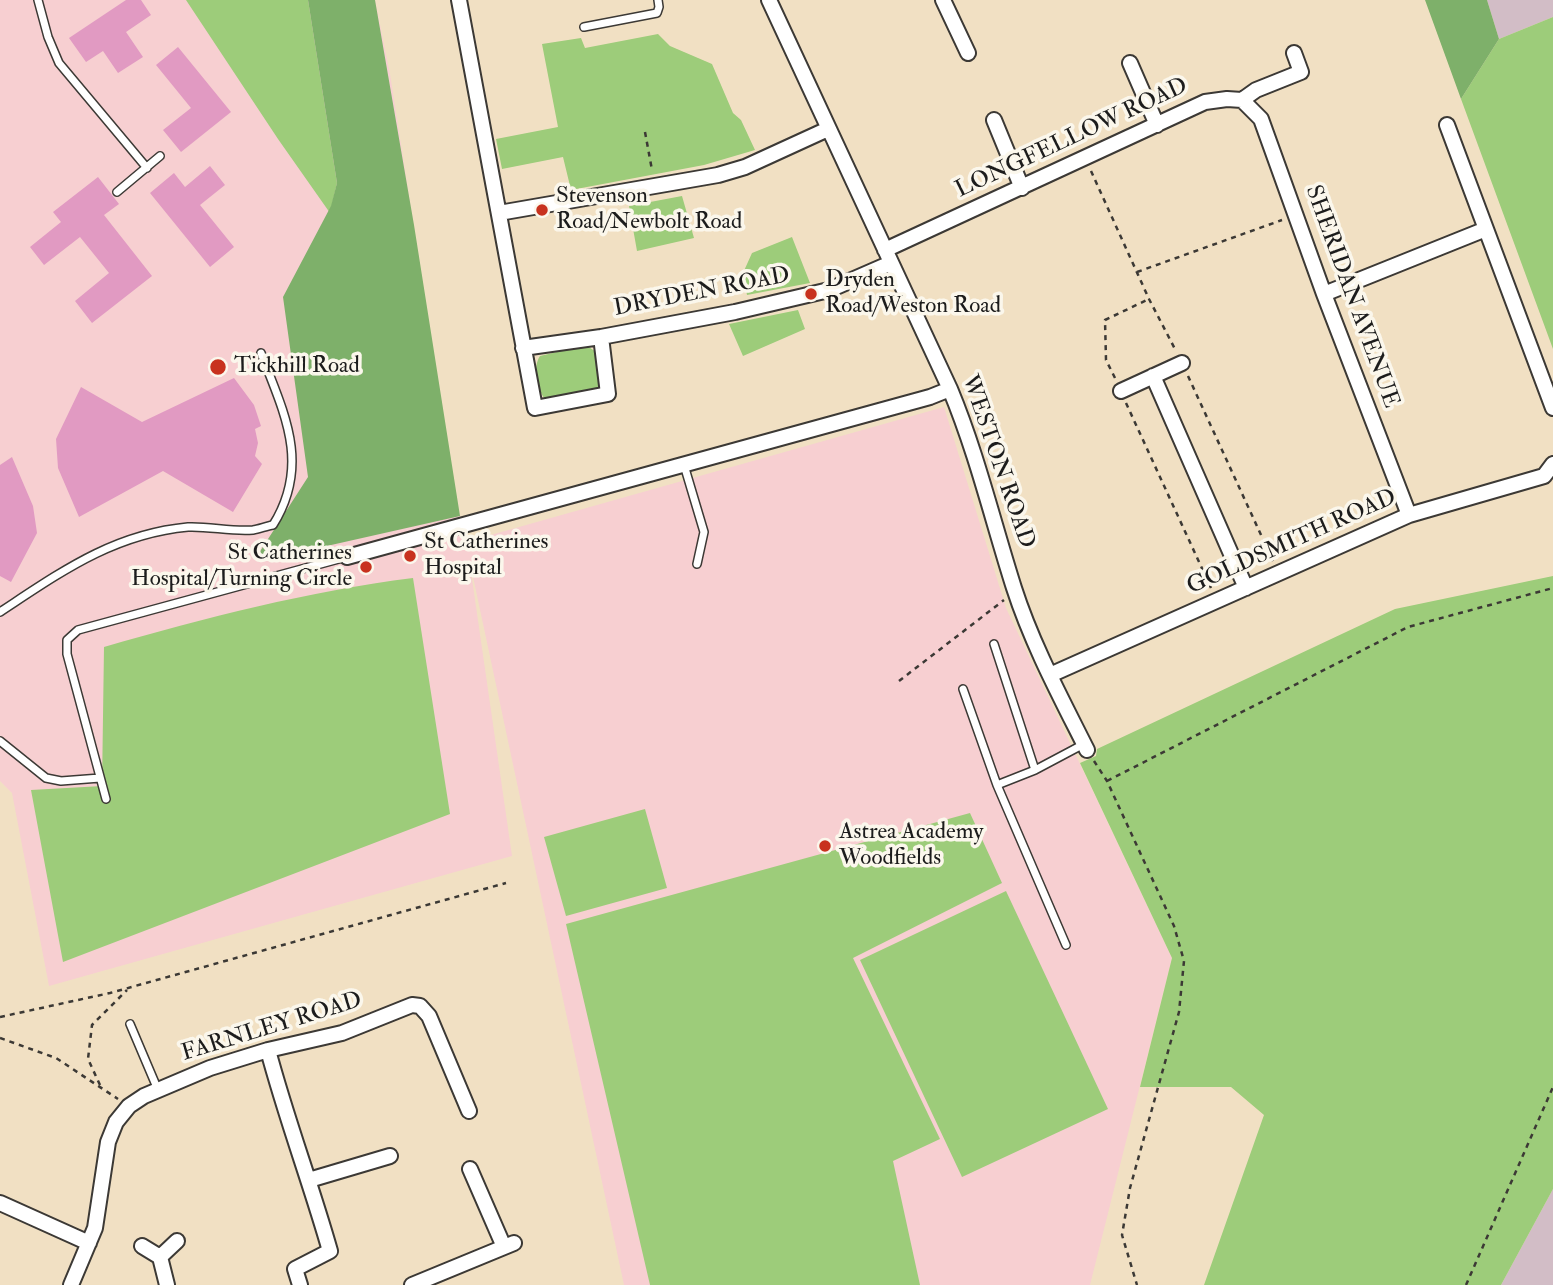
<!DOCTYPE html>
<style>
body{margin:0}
canvas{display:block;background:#f1e0c3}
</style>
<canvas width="1553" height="1285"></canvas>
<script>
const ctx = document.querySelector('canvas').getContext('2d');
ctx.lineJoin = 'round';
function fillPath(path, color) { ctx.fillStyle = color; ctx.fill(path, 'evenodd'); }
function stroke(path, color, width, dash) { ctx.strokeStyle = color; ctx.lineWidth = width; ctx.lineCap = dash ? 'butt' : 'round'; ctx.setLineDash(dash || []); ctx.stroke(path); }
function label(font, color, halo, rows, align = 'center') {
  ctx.font = font + ' "IM FELL Double Pica",serif'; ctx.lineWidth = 7; ctx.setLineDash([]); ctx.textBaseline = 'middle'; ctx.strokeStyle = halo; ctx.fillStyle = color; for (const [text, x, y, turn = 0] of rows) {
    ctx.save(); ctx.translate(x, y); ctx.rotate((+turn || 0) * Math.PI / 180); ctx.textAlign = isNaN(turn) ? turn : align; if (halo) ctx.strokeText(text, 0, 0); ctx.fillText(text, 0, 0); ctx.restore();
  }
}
fillPath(new Path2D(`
 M0,0H375L390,74L458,510L466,542L944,407L1006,608L1172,958L1090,1285H624L469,558L512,856L49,986L12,793L0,781Z`), '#f7cfd1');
fillPath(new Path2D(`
 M1487,0H1553V17L1499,39Z
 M1553,1189V1285H1501Z`), '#d2bdc6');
fillPath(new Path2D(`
 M186,0H308L337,183L330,213L278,139Z
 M1553,17V349L1461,99L1499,39Z
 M658,34L670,46L712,64L733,113L741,120L755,150L704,165L571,190L563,157L502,169L496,139L558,127L542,44L581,38L585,48Z
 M682,196L694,238L637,251L629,206Z
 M792,237L810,283L747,295L743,273L752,253Z
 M798,310L805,329L743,356L729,324Z
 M586,345L596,352L602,385L599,389L545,399C537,389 532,368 540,356Z
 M1553,576V1189L1501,1285H1204L1264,1115L1231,1087H1140L1172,958L1080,763L1096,756L1097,749L1395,609Z
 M413,578L450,814L63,962L31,790L102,786L104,647C205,618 309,591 413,578Z
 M645,809L667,888L566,916L544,837Z
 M970,813L1002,883L853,958L940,1139L893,1161L920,1285H650L566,924Z
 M1006,891L1108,1109L962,1177L860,960Z`), '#9dcc7a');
fillPath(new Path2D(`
 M308,0H375L414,225L460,516L260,561L259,553L308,477L283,297L331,206L337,183Z
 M1425,0H1487L1499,39L1461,99Z`), '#7eb06a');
fillPath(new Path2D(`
 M126,0H141L151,15L126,32L143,57L118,73L103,51L86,62L69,38Z
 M178,47L231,112L181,152L163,130L191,108L156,65Z
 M210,166L225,185L200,205L234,247L210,267L150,193L174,173L185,187Z
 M98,177L119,204L104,215L152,276L92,323L75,301L109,273L80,237L44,265L30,247L61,222L53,212Z
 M234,378L254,405L261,426L255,429L258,443L255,456L262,464L233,512L163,471L79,517L58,468L56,439L81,387L142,422Z
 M12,457L33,506L37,533L11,582L0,576V465Z`), '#e19ac2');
const service = new Path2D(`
 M38,0L48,37L59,63L147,168
 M584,27L657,13L659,7L658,0
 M117,192L160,156
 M684,465L704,532L697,564
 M0,612C61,572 113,534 188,527C209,526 232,532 253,530C259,529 267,526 273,525C311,464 284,413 261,353
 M994,644L1035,770
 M963,689L997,785L1066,945
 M0,741L46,778L61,781L100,778
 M997,785L1035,770L1084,744
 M106,799L67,654V640L78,630L346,557
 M130,1024L158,1090`);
const minor = new Path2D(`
 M459,0L535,408L608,394L601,337
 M769,0L950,389C977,454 993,522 1014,588C1032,644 1061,698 1087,750
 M943,0L968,53
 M1130,63L1157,125
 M1242,100L1261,119L1324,294L1409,515
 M994,120L1022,188
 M1447,125L1553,408
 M499,213L718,175L745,167L828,129
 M885,250L1205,102L1227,99L1242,100L1256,90L1301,72L1294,53
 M1324,294L1486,229
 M523,348L601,337L735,312L829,290L891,263
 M1153,376L1246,588
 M1121,391L1182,363
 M347,557L930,397L950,389
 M1050,675L1409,515L1544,476L1553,464
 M268,1050C286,1118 311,1184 330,1251L295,1269L300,1285
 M470,1169L504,1247
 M309,1180L390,1156
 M0,1203L89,1243
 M142,1246L160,1257L177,1241
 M160,1257L167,1285
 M71,1285L95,1228L108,1142L116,1122L129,1106L144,1096L210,1068L268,1050L342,1033L412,1005L420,1006L429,1016L469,1111
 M412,1285L514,1243`);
stroke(service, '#3c3935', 10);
stroke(minor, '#3c3935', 18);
stroke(new Path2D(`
 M645,132L652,170
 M1091,171L1149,299L1176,351
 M1137,272L1282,220
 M1188,376L1273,561
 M1115,378L1106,360L1105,320L1149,299
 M1126,403L1211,588
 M899,681L1004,600
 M1094,761L1107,781L1174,926L1184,961L1179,1012L1130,1188L1122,1235L1137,1285
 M1107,781L1408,627L1553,588
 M0,1017L110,993L506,883
 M0,1038L56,1058L118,1099
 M100,1085L88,1059L92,1025L127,990
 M1466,1285L1553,1087`), '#3c3935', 2.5, [5, 5]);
stroke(service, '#fff', 7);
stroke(minor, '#fff', 14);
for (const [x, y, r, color] of [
 [542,210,7,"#c8321e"],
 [811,294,7,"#c8321e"],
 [218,367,9,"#c8321e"],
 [410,556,7,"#c8321e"],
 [366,567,7,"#c8321e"],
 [825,846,7,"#c8321e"]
]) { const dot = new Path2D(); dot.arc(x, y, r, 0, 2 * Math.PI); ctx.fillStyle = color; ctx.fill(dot); stroke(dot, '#fbf7ec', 2.5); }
label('23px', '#1c1c1c', '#fbf7ec', [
 ["LONGFELLOW ROAD",1072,139,-25],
 ["DRYDEN ROAD",702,293,-11],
 ["SHERIDAN AVENUE",1351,297,70],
 ["WESTON ROAD",997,462,71],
 ["GOLDSMITH ROAD",1292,543,-24],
 ["FARNLEY ROAD",272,1028,-17]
]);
label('23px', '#1c1c1c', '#fbf7ec', [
 ["Stevenson",556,197],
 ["Road/Newbolt Road",556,223],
 ["Dryden",825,281],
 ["Road/Weston Road",825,307],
 ["Tickhill Road",234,367],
 ["St Catherines",424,543],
 ["Hospital",424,569],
 ["St Catherines",352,554,"right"],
 ["Hospital/Turning Circle",352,580,"right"],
 ["Astrea Academy",839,833],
 ["Woodfields",839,859]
], 'left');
</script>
